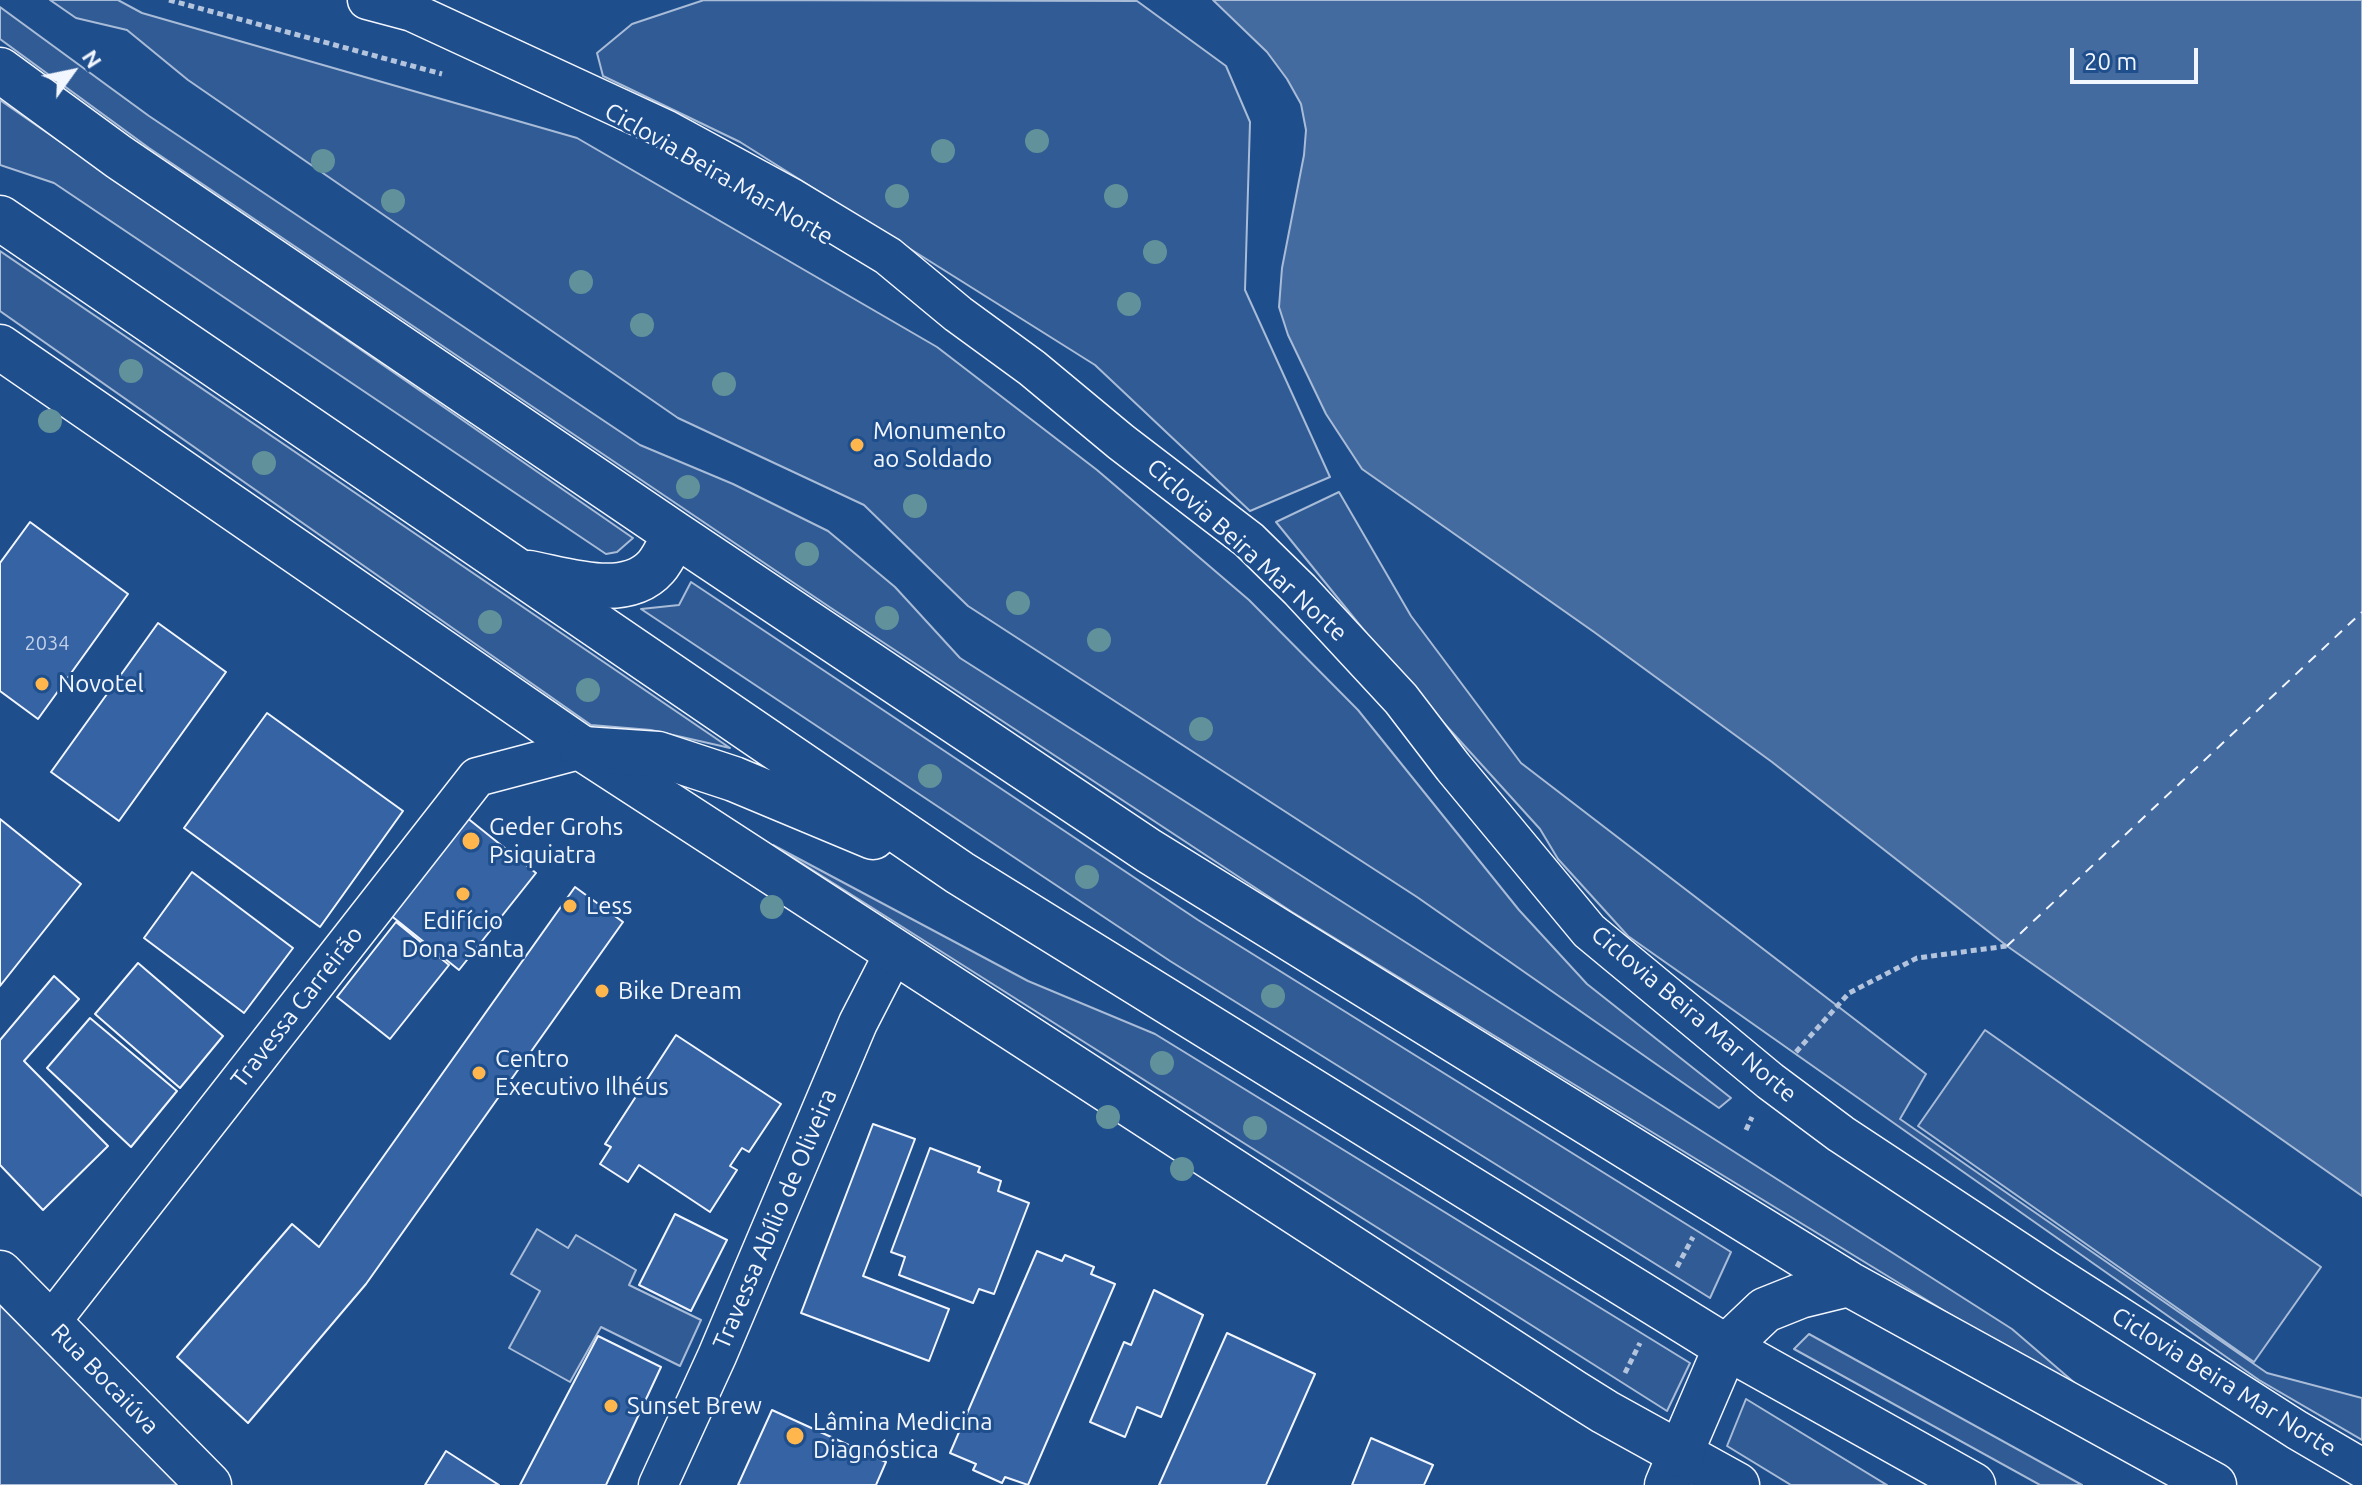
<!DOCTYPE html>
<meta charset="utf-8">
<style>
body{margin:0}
#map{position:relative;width:2362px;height:1485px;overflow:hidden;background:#1f4e8c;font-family:Ubuntu,sans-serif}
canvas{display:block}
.north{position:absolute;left:32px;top:32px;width:80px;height:80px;-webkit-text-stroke:6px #1f4e8c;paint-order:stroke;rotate:57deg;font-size:22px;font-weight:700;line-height:32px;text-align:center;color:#f2f6ff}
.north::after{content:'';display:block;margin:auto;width:28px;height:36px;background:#f2f6ff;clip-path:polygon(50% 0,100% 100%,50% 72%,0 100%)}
.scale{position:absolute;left:2070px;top:48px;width:128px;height:36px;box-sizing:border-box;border:4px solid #f2f6ff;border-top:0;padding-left:10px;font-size:24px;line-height:28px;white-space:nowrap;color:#f2f6ff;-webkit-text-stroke:6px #1f4e8c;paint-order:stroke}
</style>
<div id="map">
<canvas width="2362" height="1485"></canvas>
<div class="north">N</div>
<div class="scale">20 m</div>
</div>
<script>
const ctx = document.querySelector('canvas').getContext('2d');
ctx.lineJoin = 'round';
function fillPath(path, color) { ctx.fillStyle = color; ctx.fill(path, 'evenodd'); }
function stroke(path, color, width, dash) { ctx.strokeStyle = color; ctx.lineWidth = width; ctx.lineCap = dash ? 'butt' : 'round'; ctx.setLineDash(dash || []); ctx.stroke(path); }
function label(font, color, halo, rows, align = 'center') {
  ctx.font = font + ' Ubuntu,sans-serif'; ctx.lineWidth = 6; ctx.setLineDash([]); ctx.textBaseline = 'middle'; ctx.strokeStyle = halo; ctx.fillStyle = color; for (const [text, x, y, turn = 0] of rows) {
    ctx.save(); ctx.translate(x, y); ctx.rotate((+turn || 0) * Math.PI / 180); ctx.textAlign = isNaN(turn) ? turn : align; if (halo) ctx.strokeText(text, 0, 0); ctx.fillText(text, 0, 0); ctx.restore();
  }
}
const built = new Path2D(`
 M50,0H118L142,13L577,138L937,347L1097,470L1249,600L1358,710L1519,910L1587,984L1731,1098L1719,1108L1417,897L968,606L864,505L678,418L188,80L127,30L76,18Z
 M704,0L1137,1L1226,66L1250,122L1245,290L1330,477L1250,511L1095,365L740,142L603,76L597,53L632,24Z
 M0,7L149,116L640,445L733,484L828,531L895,587L960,658L2012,1329L2105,1409L1292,912L831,608L149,148L0,39Z
 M0,100L633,538L617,552L606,554L54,183L0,165Z
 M0,251L730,748L651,730L591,725L0,311Z
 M1339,492L1411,616L1521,763L1926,1074L1900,1119L2267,1373L2362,1398V1440L2259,1380L1628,936L1558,859L1540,829L1402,677L1276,522Z
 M691,582L1198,920L1731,1252L1710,1298L1170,961L641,609L679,605Z
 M773,845L1028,981L1155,1034L1690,1363L1667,1411Z
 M1985,1030L2321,1267L2254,1362L1918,1126Z
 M537,1229L568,1248L576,1235L636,1270L629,1285L701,1320L680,1366L601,1327L570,1382L509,1348L540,1291L511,1274Z
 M0,1305L182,1485H0Z
 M1809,1334L2082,1485H2040L1794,1349Z
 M1746,1399L1887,1485H1791L1727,1446Z`);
fillPath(built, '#305b95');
stroke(built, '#a8bbd7', 2);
const water = new Path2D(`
 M1213,0H2362V1196L2007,946L1772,762L1594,632L1362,469L1326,414L1288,335L1279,307L1282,268L1304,155L1306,130L1301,104L1287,79L1267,52Z`);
fillPath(water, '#446ba0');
stroke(water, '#a8bbd7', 2);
stroke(new Path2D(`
 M2007,946L2362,612`), '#f2f6ff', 2, [10, 8]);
const building = new Path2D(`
 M30,522L128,594L38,719L0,691V563Z
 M158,623L226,672L119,821L51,772Z
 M267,713L403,811L320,927L184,828Z
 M466,817L536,873L459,970L389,914Z
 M0,819L81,884L0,986Z
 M192,872L293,948L244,1013L144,938Z
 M575,887L623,922L366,1284L248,1423L177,1357L292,1224L319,1247Z
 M396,922L449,965L390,1039L337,997Z
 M138,963L223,1036L180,1088L95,1014Z
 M54,976L79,999L24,1061L108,1146L43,1210L0,1165V1040Z
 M90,1018L177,1091L131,1147L47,1068Z
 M676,1035L781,1104L749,1152L742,1148L730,1166L737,1170L710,1212L639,1165L628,1182L600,1164L611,1147L605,1144Z
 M873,1124L915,1139L863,1276L949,1309L929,1361L801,1313Z
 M930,1148L980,1167L978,1172L1001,1181L998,1191L1029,1203L994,1294L979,1289L973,1303L899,1275L905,1257L891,1252Z
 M675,1214L727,1240L691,1311L639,1285Z
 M1037,1251L1062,1261L1065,1255L1094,1267L1091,1274L1115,1284L1028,1485L1005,1477L1002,1483L973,1470L976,1464L950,1453Z
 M1154,1290L1203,1315L1161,1417L1137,1407L1125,1437L1090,1422L1124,1342L1131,1345Z
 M1227,1333L1315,1374L1266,1485H1159Z
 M598,1336L661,1367L606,1485H520Z
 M772,1410L886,1462L876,1485H738Z
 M1371,1438L1433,1465L1424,1485H1352Z
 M446,1451L499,1485H425Z`);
fillPath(building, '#3563a3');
stroke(building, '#f2f6ff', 2);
const street = new Path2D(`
 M367,0L412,12L665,129L792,198L888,256L958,314L1032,368L1121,442L1249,540L1300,590L1401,699L1453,767L1589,931L1770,1081L1841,1134L2047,1270L2297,1430L2362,1468
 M50,1323L477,777L583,749
 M658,1485L717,1356L858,1023L894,953`);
const secondary = new Path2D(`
 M0,1273L209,1485
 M1667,1485L1680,1454`);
const primary = new Path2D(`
 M0,347L583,749L1573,1392L1605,1412L1737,1485`);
const highway = new Path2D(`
 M0,70L119,157L675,534L1149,851L1849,1284L2214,1485
 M0,218L960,873L1726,1347L1973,1485
 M529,573C567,580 626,601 656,567C664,558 669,545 675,534
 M583,749L658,754L734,779L873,837
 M1680,1454L1726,1347L1765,1310L1800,1296L1849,1284`);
stroke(street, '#f2f6ff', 41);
stroke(secondary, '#f2f6ff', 47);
stroke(primary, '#f2f6ff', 47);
stroke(highway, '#f2f6ff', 47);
stroke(new Path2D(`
 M169,0L442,74
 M1796,1052L1849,993L1917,958L2007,946
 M1746,1130L1752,1117
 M1677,1267L1693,1237
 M1625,1373L1640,1343`), '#b3c4dc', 5, [6, 4]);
stroke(street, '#1f4e8c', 38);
stroke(secondary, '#1f4e8c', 44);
stroke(primary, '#1f4e8c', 44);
stroke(highway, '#1f4e8c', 44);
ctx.fillStyle = '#61919a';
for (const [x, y] of [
 [1037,141],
 [943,151],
 [323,161],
 [897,196],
 [1116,196],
 [393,201],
 [1155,252],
 [581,282],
 [1129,304],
 [642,325],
 [131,371],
 [724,384],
 [50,421],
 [264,463],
 [688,487],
 [915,506],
 [807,554],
 [1018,603],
 [887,618],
 [490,622],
 [1099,640],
 [588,690],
 [1201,729],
 [930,776],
 [1087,877],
 [772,907],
 [1273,996],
 [1162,1063],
 [1108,1117],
 [1255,1128],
 [1182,1169]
]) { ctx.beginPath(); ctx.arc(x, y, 12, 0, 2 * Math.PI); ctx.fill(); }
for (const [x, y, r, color] of [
 [857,445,8,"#ffb74d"],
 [42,684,8,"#ffb74d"],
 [471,841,10,"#ffb74d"],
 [463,894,8,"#ffb74d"],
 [570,906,8,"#ffb74d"],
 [602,991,8,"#ffb74d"],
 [479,1073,8,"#ffb74d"],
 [611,1406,8,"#ffb74d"],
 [795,1436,10,"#ffb74d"]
]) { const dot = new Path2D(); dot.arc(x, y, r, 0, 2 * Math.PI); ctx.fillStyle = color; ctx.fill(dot); stroke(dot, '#1f4e8c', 3); }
label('20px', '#c3d1e8', null, [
 ["2034",47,643]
]);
label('24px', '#f2f6ff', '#1f4e8c', [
 ["Ciclovia Beira Mar Norte",719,174,30],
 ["Ciclovia Beira Mar Norte",1247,550,42],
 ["Travessa Carreirão",297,1007,-52],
 ["Ciclovia Beira Mar Norte",1694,1014,40],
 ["Travessa Abílio de Oliveira",775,1219,-67],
 ["Rua Bocaiúva",105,1379,46],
 ["Ciclovia Beira Mar Norte",2224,1382,32]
]);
label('24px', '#f2f6ff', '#1f4e8c', [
 ["Monumento",873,431],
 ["ao Soldado",873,459],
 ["Novotel",58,684],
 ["Geder Grohs",489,827],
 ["Psiquiatra",489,855],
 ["Less",586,906],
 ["Edifício",463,921,"center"],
 ["Dona Santa",463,949,"center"],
 ["Bike Dream",618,991],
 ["Centro",495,1059],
 ["Executivo Ilhéus",495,1087],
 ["Sunset Brew",627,1406],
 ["Lâmina Medicina",813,1422],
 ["Diagnóstica",813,1450]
], 'left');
</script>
